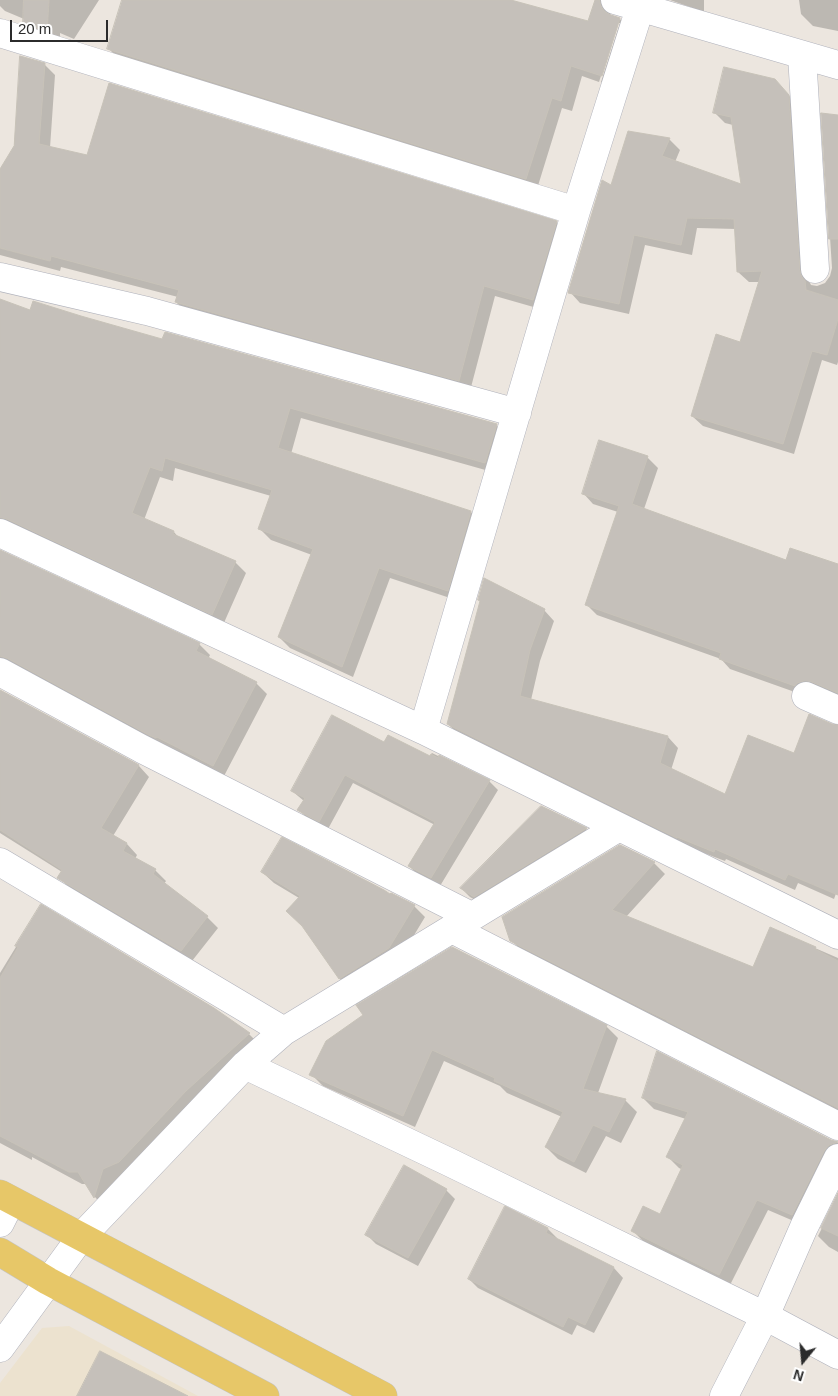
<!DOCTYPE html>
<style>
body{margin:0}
#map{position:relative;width:838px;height:1396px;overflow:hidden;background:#ece6df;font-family:Arial,sans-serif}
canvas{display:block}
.north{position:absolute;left:778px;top:1336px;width:50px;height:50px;-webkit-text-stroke:4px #fff;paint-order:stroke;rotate:197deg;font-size:14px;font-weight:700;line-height:20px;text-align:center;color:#2b2b2b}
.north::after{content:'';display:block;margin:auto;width:18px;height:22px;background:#2b2b2b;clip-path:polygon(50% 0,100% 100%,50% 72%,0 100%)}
.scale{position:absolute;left:10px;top:20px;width:98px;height:22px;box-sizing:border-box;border:2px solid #2b2b2b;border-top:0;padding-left:6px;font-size:15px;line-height:18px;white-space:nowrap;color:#2b2b2b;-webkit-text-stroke:4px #fff;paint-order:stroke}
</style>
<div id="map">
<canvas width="838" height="1396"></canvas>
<div class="north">N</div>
<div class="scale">20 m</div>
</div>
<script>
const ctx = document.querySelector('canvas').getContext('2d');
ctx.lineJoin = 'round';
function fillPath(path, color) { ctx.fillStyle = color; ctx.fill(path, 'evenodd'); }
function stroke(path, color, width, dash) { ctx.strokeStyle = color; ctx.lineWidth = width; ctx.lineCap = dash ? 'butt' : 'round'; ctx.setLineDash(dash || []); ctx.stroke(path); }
fillPath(new Path2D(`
 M69,1326L198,1396H0V1383L42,1328Z`), '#ece2cf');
fillPath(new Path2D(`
 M0,0H99L74,39L60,33V43L37,37L24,23V19L5,11L0,6Z
 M123,0H510L589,23L597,0H614L610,7V16L620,19L630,30L613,86L601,82L620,23H618L599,82L582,76L572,111L562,108L537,189L119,59L108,48Z
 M670,0H704V12Z
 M799,0H838V31L813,26L801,14Z
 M44,64L55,75L50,148L88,157L556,222L567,233L544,310L495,296L470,391L187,313L176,302L178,297L61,267L60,271L0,255V172L15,146Z
 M785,91L799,107L809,281L811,285L817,286L825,283L830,276L832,268L822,114L838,117V362L837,365L822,360L794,454L703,426L692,416L741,343L760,282H749L738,272L736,229L697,228L692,255L645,245L629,314L580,303L570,292L612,186L629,132L670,140L680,150L675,162L742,186L733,125L725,123L714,112Z
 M0,300L31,311L163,341L496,425L507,436L496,473L301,418L291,454L471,512L481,523L459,601L390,578L353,677L290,648L279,637L312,555L271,540L260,529L271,496L175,468L173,481L160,477L144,520L174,532L180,539L235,562L246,573L223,625L0,533Z
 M647,457L658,468L644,509L787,562L838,565V698L806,696L730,669L721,659L597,615L587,605L618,512L593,504L583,493Z
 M0,552L199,644L210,655L208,659L256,683L267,694L224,776L168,747L167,748L0,672Z
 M544,610L554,621L540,661L531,700L668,737L678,748L671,770L725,796L794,755L838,726V888L834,899L798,883L795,890L726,859L725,861L688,847L459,735L448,724Z
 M0,691L139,766L149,777L113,836L127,844L137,855L135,859L155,870L166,881L164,884L207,917L218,928L192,961L70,888L59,878L62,872L0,833Z
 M385,744L429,757L432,753L489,781L498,790L440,886L418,875L409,866L435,825L353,783L328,829L308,819L299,810L304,801L292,791Z
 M541,807L586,829L595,838L484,905L470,897L461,888Z
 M620,846L654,863L665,874L626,917L754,969L771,929L838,958V1113L523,952L511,940Z
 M262,872L391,896L414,906L425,917L399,960L351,990L340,979L305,927L299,898L274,883Z
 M41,906L249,1034L261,1046L132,1174L115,1181L106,1209L95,1197L87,1184H82L32,1157V1160L0,1143V973Z
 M606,1026L618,1038L598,1093L625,1100L637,1112L621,1143L606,1136L586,1173L558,1159L546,1147L562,1117L507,1093L500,1086L444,1061L415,1127L323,1086L311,1074L327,1042Z
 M643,1098L838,1143V1158L803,1225L768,1210L730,1285L644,1242L633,1231L660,1216L683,1170L679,1168L668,1157L686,1119L654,1109Z
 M446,1190L455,1199L418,1266L376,1244L367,1235Z
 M838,1196V1252L829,1247L818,1236Z
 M548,1229L557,1238L556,1240L614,1268L623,1278L594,1333L577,1325L572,1335L478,1288L469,1279Z`), '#0003');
const building = new Path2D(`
 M24,0H49L47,31L23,24Z
 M122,0H511L588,21L595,0H600V4L604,11L611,15L620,18L602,76L571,66L561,101L552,98L526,179L107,49Z
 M20,56L45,63L39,144L87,155L109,83L557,221L533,300L484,286L459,381L175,302L179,290L51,256L50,261L0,248V169L14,146Z
 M724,67L775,79L789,95L800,270L802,277L805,281L806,290L838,300V319L827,355L812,351L783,444L691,416L716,334L740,342L762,271L737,272L734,219L687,218L681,245L634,235L619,304L568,293L602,180L611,185L628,131L670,138L662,156L741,184L731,117L713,113Z
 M821,113L838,115V239H829Z
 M0,299L30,310L33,301L81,316L162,339L165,332L497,424L485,463L290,408L278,448L471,511L448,591L379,568L342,667L278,637L313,549L258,529L272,490L165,458L162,471L150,467L132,513L174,531L173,534L236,561L212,615L7,519L0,518Z
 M599,440L648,456L632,504L786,560L790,548L838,564V693L812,682L804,681L797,683L795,686L719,659L721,653L585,605L619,506L582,494Z
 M0,550L200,643L196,651L257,682L213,766L157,737L156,738L149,735L7,658L0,656Z
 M484,578L545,609L530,650L520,696L668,736L660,763L725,794L748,735L794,753L809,714L832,724L838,725V895L788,874L785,880L715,849L714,852L677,837V838L447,724L480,601L478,600Z
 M0,690L139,765L101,828L127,843L123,851L156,869L153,874L208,916L181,951L57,878L62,870L0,830Z
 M332,715L384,742L388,735L430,756L431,754L438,758L439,755L490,780L431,878L408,866L435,822L345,775L319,822L297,810L305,798L291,791Z
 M541,806L587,828L474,897L460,888Z
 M282,837L384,890L390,894L391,893L415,905L389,948L339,979L302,926L286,911L300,896L261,872Z
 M620,845L655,862L612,910L753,967L770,927L816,947L815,949L838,961V1108L667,1021V1020L652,1013L510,941L502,917Z
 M41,904L214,1008L250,1033L186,1091L119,1162L103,1169L94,1198L78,1172H69L0,1136V978L18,947L15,946Z
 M452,947L607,1025L583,1089L626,1099L609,1132L593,1125L574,1162L545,1147L563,1112L494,1081L495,1078L432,1050L403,1116L309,1075L326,1041L363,1015L356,1005Z
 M657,1051L831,1140L838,1142L829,1145L824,1151L792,1215L757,1200L719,1275L631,1231L643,1206L660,1214L683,1165L666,1157L688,1112L642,1098Z
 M404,1165L447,1189L408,1258L365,1235Z
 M838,1193V1236L821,1228Z
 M505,1206L548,1228L546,1233L614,1267L585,1325L568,1317L563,1327L468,1279Z
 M100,1351L188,1396H77Z`);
fillPath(building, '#c5c0ba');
stroke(building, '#c7c2b8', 1);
const minor = new Path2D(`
 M615,0L838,65
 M0,33L576,211
 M802,55L815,269
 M0,277L147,311L517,413
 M0,533L423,730L838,935
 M0,672L142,749L471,916
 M806,696L838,710
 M423,730L576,211L640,8
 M0,862L284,1031
 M452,929L838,1126
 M245,1065L449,1162L765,1316L838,1355
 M0,1223L11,1201
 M0,1348L81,1237L245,1065L284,1031L619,827
 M724,1396L765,1316L804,1227L838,1158`);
const major = new Path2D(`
 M0,1194L383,1396
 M0,1252L48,1281L265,1396`);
stroke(minor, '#afb1bb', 29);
stroke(major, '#c4c4c4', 29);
stroke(minor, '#fff', 28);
stroke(major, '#e7c768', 28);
</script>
